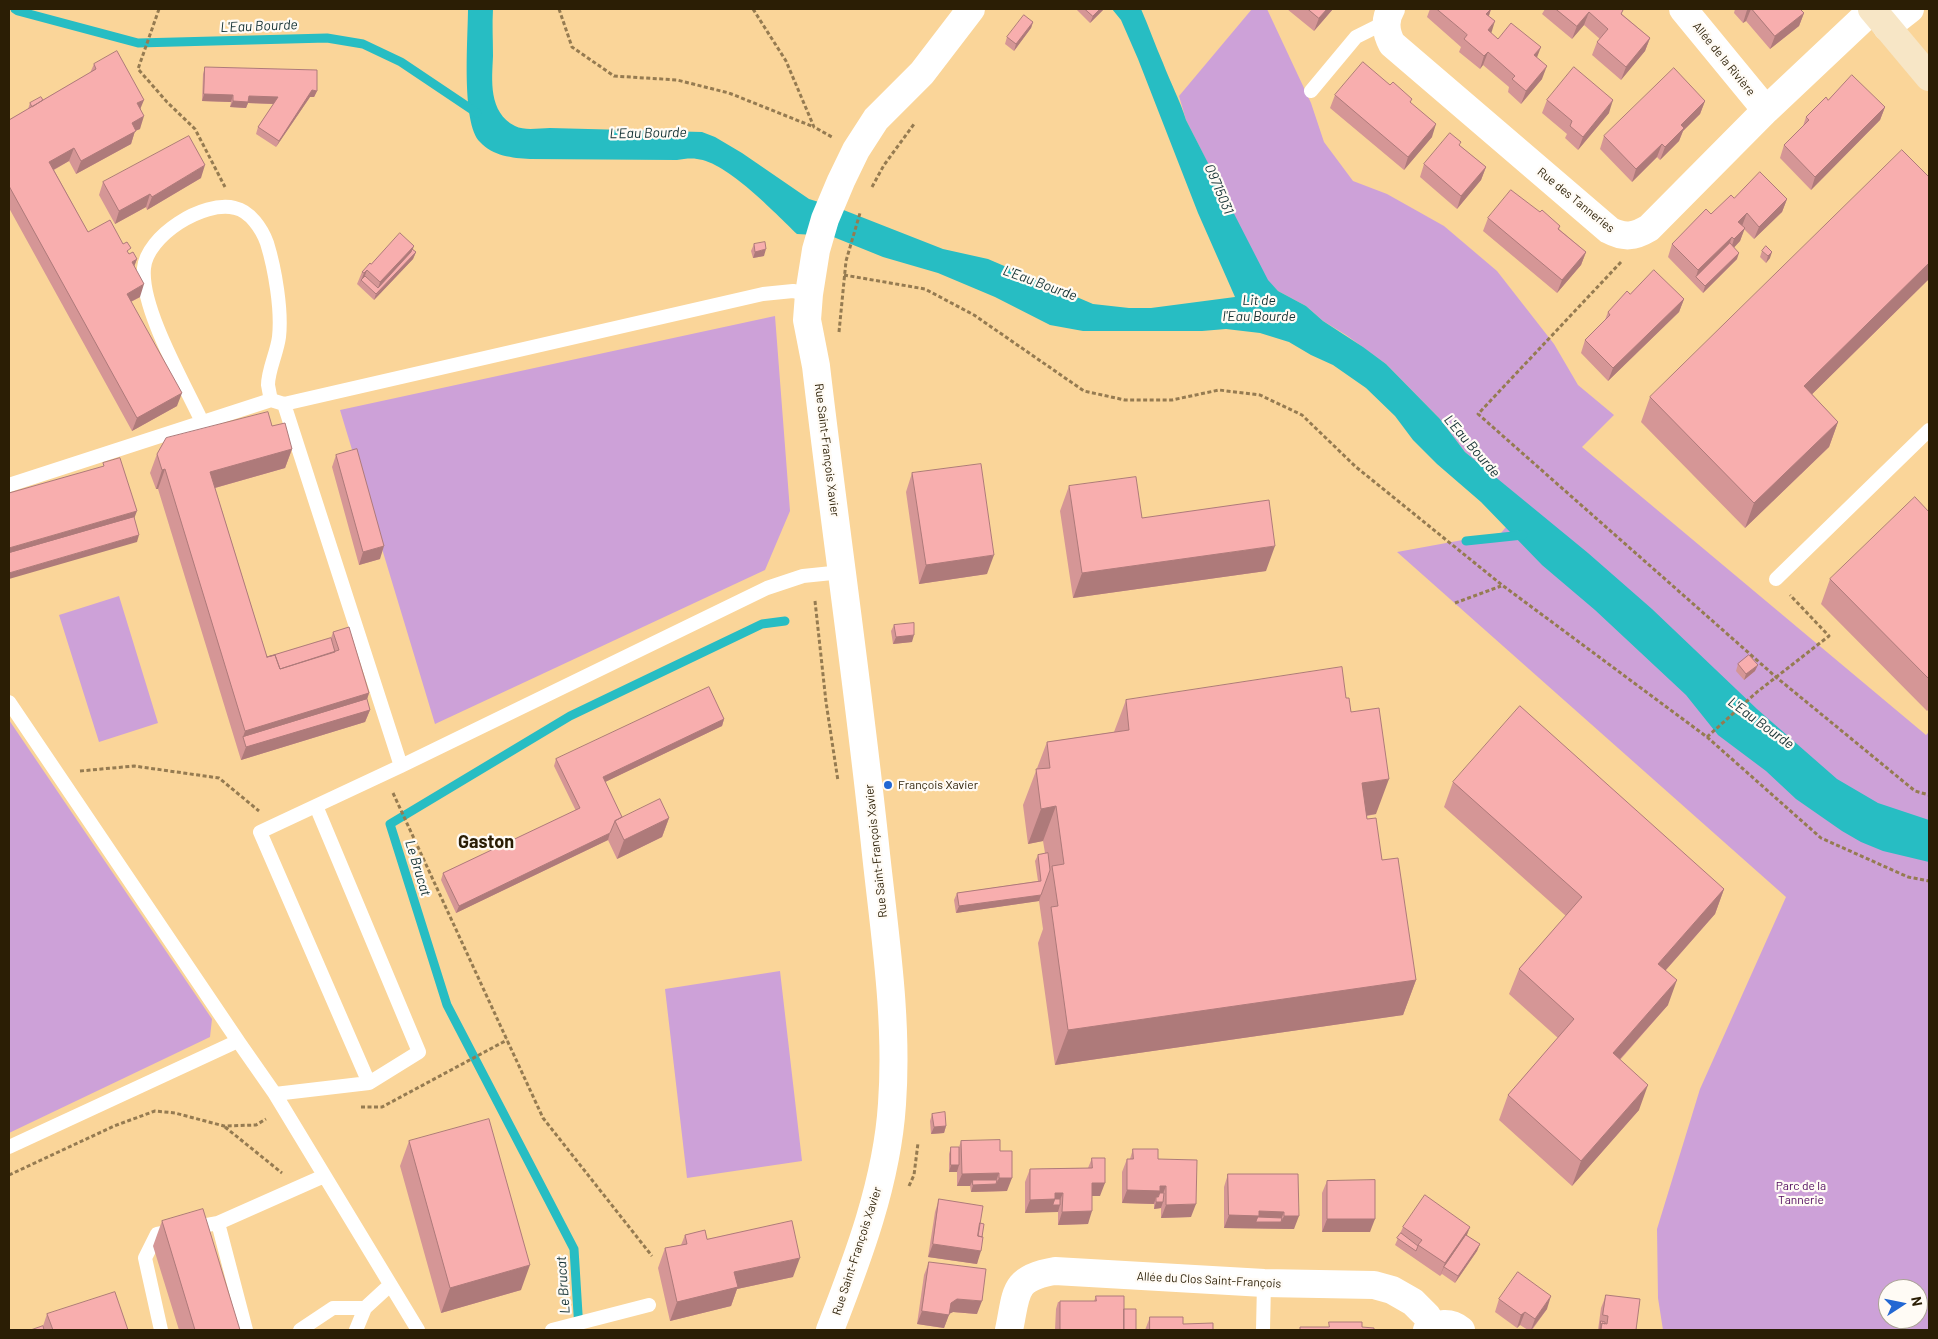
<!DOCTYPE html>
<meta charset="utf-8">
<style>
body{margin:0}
#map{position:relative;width:1938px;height:1339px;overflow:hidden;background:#fad599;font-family:Barlow,sans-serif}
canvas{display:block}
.frame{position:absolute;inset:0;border:10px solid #2b1e05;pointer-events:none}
.north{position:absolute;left:1878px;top:1279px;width:50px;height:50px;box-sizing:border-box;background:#fffbf5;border:1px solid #aaa395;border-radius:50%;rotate:79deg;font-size:14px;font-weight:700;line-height:20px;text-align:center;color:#2b1e05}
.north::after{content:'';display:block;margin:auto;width:18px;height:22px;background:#2267d3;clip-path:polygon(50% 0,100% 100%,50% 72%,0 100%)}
</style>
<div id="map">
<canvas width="1938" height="1339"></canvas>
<div class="frame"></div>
<div class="north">N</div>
</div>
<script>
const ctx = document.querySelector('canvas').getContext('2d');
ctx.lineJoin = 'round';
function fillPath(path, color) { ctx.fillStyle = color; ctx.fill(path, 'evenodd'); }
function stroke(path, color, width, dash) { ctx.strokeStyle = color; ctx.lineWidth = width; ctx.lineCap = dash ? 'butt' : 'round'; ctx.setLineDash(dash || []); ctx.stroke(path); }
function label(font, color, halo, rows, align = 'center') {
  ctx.font = font + ' Barlow,sans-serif'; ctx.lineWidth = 4.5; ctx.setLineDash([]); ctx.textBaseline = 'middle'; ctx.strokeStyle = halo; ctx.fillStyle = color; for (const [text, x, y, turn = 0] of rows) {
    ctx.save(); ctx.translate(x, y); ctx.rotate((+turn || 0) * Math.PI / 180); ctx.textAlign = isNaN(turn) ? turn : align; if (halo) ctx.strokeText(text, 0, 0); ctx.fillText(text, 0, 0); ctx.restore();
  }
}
fillPath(new Path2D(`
 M1252,9H1267L1311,103L1324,142L1353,181L1387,194L1444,226L1497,271L1554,344L1578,385L1614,415L1582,447L1926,735L1929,732V1330H1663L1658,1298L1657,1229L1700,1089L1786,897L1397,552L1501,533L1526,503L1465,452L1440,419L1386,364L1346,335L1323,321L1306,306L1278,291L1267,280L1186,120L1179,96ZM1888,1289H1918V1319H1888Z
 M775,316L790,511L765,570L435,724L340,410Z
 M119,596L158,723L99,742L59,615Z
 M9,720L212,1019L210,1037L9,1133Z
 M780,971L802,1161L687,1178L665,989Z`), '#cda1d8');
fillPath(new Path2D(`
 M468,9H493C492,24 493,40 493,56C492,80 488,112 515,126C525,131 539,128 550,128L702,132L715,137L742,153L809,199L841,209L943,249L988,259L1093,304L1129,308H1151L1235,297L1198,213L1138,59L1121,20L1112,9H1141C1149,27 1155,45 1163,63C1170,82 1180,100 1186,120L1268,280L1278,291L1306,306L1323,321L1363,347L1386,364L1440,419L1465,452L1588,553L1652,609L1757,709L1837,779L1878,803L1929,820V862L1883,851L1861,842L1842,831L1796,799L1766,771L1718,735L1686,695L1595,610L1542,565L1481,502L1437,464L1413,440L1395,416L1366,388L1333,365L1311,355L1289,342L1260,333L1226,329L1202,331H1083L1050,325L995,297L938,273L883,257L831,236L797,234C775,213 727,162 697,159C691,158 683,159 677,160L530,159C512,158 493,156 480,142C461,123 468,38 468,9Z`), '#27bdc3');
stroke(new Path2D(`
 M15,9L18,11L138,43L327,38L363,44L401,62L477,113
 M1466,541L1523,535
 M579,1330L574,1249L447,1005L390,824L570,716L762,624L785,621`), '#27bdc3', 9);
stroke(new Path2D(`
 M159,9L138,69L167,102L195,129L225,187
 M559,9L572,47L614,76L677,80L729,93L814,127
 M753,9L786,61L814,127L832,137
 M872,187L884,165L914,124
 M1621,262L1478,414L1776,677L1915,791L1929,795
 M844,275L925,289L974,315L1084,391L1125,400H1172L1219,390L1260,395L1302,415L1356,467L1502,585L1707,737L1821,838L1908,877L1929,881
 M839,332L846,261L860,213
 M815,601L826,702L838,781
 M1455,603L1501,586
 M1707,737L1757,692L1829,636L1790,595
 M80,771L134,766L219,778L259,811
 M393,793L543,1118L652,1256
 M361,1107H382L507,1040
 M225,1127L282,1173
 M9,1175L114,1126L155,1111L175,1113L224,1126L256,1125L266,1119
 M909,1186L914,1175L918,1143`), '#957b51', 3, [4, 2.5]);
stroke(new Path2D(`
 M1311,91L1356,37L1386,22
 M284,404L763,294L793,291L809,294
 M203,424C185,385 140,308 144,268C147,236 203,200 235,208C250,211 262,229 267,243C275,269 282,310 279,337C277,353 268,370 268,385C269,390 270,396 271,400
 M9,485L271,400L284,404L401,766
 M1776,579L1929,430
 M9,702L238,1041
 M316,806L419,1052L369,1083
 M275,1094L418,1330
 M9,1147L238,1041L275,1094L369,1083L260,832L401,766L767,588L803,576L842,572
 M218,1223L246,1330
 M161,1330L145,1258L157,1234L218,1223L324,1176
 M300,1330L333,1308H365
 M356,1330L365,1308L390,1285
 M552,1330L649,1305
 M1263,1330L1264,1283`), '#fff', 14);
stroke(new Path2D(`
 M1391,9C1384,20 1386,33 1392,44L1609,230C1624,238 1634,237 1649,228L1766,110L1872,10
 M1683,9L1766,110
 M1887,27L1910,9
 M1009,1330C1017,1293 1012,1278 1055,1271L1264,1283L1374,1285L1392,1290L1413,1302L1427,1316L1433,1326
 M1427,1330C1438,1323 1450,1321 1461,1330`), '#fff', 28);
stroke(new Path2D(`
 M830,1330C858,1258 887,1182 892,1104C898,1020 885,937 876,854C859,691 835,529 816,366L807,320L809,294L816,250L825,219L841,181L856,150L876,119L922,73L971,9`), '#fff', 28);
stroke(new Path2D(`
 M1872,9L1929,77`), '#f7e6c6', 28);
fillPath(new Path2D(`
 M1076,9H1104L1090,23Z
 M1287,9H1333L1314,31Z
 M1430,9H1491L1489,16L1491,33L1498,39L1537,58L1542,79L1521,104L1508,92L1509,87L1483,65L1480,69L1459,52L1461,47L1427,17Z
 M1545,9H1621L1622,14L1650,38L1645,51L1621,80L1592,55L1597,42L1600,39L1584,25L1572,39L1542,14Z
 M1735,9H1800L1804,13L1799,26L1770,49L1746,21L1743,23L1734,13Z
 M1033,22L1031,28L1014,51L1005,44L1007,37Z
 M94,64L141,109L140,129L135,131L131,144L76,174L69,161L54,170L88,232L123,244L129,254L137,259L134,266L140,297L131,302L177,406L132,431L9,208V120L28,109L30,103L43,100L90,73Z
 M205,67L317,91L314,97H310L276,147L256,134L258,127L274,104L248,103L246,108L230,107L231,102L202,101L203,74Z
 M1335,95L1411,103L1432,137L1404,170L1330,108Z
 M1547,100L1609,113L1578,150L1565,138L1567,134L1542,113Z
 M1828,100L1885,107L1880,120L1811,190L1780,158L1784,145L1803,126L1806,117Z
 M1705,101L1700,114L1683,131L1679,141L1660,160L1657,157L1632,182L1600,149L1604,136Z
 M1459,145L1486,167L1481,180L1457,209L1420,177L1424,164Z
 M1929,177V279L1812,394L1838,422L1829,447L1745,528L1641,422L1650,397Z
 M201,178L147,210L146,207L115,224L99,195L103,182Z
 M1734,198L1787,199L1782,212L1754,239L1744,229L1740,241L1734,247L1737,259L1703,293L1668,257L1672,244Z
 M1540,212L1560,226L1559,229L1586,252L1581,265L1557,293L1483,231L1488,218Z
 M754,244L764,256L753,258L751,251Z
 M412,249L416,252L413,259L374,300L357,284L362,272L371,264Z
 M1762,251L1770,258L1766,263L1760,257Z
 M1630,294L1684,299L1679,312L1608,381L1581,353L1585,340L1605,320L1608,312Z
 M272,426L292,449L285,468L215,488L267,657L331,638L333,632L369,693L367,699L370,710L365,722L241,760L158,489H156L150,473L157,454Z
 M336,455L380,559L359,565L332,467Z
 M912,473L987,574L919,584L906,492Z
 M1069,486L1142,518L1266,571L1073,598L1060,511Z
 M1929,512V709L1927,711L1821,604L1830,579Z
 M894,625L912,642L893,644L891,631Z
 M1738,664L1755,671L1744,680L1736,671Z
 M1346,698L1351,712L1376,814L1367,816V819L1382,860L1416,980L1403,1015L1055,1065L1038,943L1043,929L1039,901L956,913L954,900L957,893L1038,881L1035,861L1038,855L1045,853L1043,841L1028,844L1023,805L1047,742L1114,732L1126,700Z
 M724,719L722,726L605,782L622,817L669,818L662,837L617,859L608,840L456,913L441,880L443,873L576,811L554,766L556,759Z
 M1453,782L1724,889L1715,914L1666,970L1668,1005L1620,1060L1639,1110L1572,1186L1499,1120L1508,1095L1558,1038L1509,994L1519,969L1566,916L1444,807Z
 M932,1114L946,1126L944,1133L931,1134L930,1121Z
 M409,1141L521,1290L441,1313L400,1166Z
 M961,1141L1000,1151L1007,1191L971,1192L970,1186H957V1172H949V1154L951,1147H959Z
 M1133,1149L1158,1159L1191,1217L1161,1218V1208L1154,1209V1204L1122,1203V1172L1127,1159H1130Z
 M1092,1158L1100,1196H1092L1088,1224L1058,1225V1211L1025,1213V1182L1030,1169L1088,1168Z
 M1228,1174H1298L1294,1229L1224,1228V1187Z
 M1327,1181L1370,1232H1322V1193Z
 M939,1199L980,1223L982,1237L977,1264L928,1257L935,1212Z
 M162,1221L240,1330H179L153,1246Z
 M1403,1227H1470L1466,1235L1480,1244L1477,1251L1455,1283L1442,1274L1440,1276L1395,1245Z
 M685,1235L707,1239L793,1277L737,1289L731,1306L670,1321L658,1268L665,1248L681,1245Z
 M929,1262L977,1314L953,1312L949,1314L944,1328L917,1324L924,1275Z
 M1606,1295L1636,1330H1598L1601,1308Z
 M1096,1296L1124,1309L1136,1330H1055L1056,1309L1058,1302L1094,1301Z
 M1499,1299L1547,1309L1532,1330H1528L1520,1325L1517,1328L1495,1312Z
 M47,1314L128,1330H31L43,1326Z
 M1150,1317L1183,1324L1213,1330H1145Z`), '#d59696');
fillPath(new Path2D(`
 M1100,9H1104L1090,23L1093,16Z
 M1327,9H1333L1314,31L1319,18Z
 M1491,9L1487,21L1486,14Z
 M1750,9H1751L1746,21L1743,23L1747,10Z
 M1589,12L1584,25L1572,39L1577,26Z
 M1804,13L1799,26L1770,49L1775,36Z
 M1495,21L1491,34L1488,30Z
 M1033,22L1031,28L1014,51L1016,44Z
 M1650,38L1645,51L1621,80L1626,67Z
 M1541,47L1536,60L1534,55Z
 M1488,52L1483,65L1480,69L1484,56Z
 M1547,66L1542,79L1521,104L1526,91Z
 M312,90L317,91L314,97H310L276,147L279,141Z
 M204,94L233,95L231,102L202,101Z
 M249,96L278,97L275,104L248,103L246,108L230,107L233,101Z
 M144,100L139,112L137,103Z
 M1613,100L1609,113L1578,150L1583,137Z
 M1705,101L1700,114L1683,131L1679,141L1660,160L1665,147L1681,125Z
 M1885,107L1880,120L1811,190L1815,177Z
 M144,116L140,129L135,131L131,144L76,174L81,161L132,123Z
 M1436,124L1432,137L1404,170L1408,157Z
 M1662,144L1657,157L1632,182L1636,169Z
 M74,148L69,161L44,175L49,162Z
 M205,165L201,178L147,210L152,197Z
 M1486,167L1481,180L1457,209L1461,196Z
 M150,194L146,207L115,224L119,211Z
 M1787,199L1782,212L1754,239L1759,227Z
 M1747,213L1742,226L1738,222Z
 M1745,228L1740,241L1730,252L1734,239Z
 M1732,237L1727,250L1696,277L1698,270Z
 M414,246L409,259L376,295L380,282Z
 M766,249L764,256L753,258L755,252Z
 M416,252L413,259L374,300L376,294Z
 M1586,252L1581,265L1557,293L1562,280Z
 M1772,252L1770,258L1766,263L1768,256Z
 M1739,253L1737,259L1703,293L1705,286Z
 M137,259L132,272V262Z
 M1929,263V279L1795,411L1804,386Z
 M367,270L363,281L361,280L359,286L364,273Z
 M144,284L140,297L122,306L127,294Z
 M1684,299L1679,312L1608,381L1613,368Z
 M182,393L177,406L132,431L137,418Z
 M1838,422L1829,447L1745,528L1754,503Z
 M292,449L285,468L204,491L210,472Z
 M165,469L158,489H156L162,470Z
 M137,511L132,524L9,559V548Z
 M139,535L137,542L9,579V573Z
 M384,546L380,559L359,565L363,552Z
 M1275,546L1266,571L1073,598L1082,573Z
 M994,555L987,574L919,584L926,565Z
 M914,635L912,642L893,644L896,637Z
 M1758,665L1755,671L1744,680L1746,674Z
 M369,693L363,712L370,710L365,722L241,760L246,747L243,737L245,731Z
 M724,719L722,726L601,784L603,777Z
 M1389,779L1376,814L1349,818L1362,783Z
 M1056,806L1043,841L1028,844L1041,809Z
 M669,818L662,837L617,859L624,840Z
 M610,833L608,840L456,913L459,906Z
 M1724,889L1715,914L1649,989L1658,964Z
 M1041,895L1039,901L956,913L959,906Z
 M1416,980L1403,1015L1055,1065L1068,1030Z
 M1677,980L1668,1005L1603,1078L1613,1053Z
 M1648,1085L1639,1110L1572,1186L1581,1161Z
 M946,1126L944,1133L931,1134L934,1127Z
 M951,1165H959L957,1172H949Z
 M999,1173L995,1184H996L999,1178H1012L1007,1191L971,1192L973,1185V1180L970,1186H957L962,1174Z
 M1092,1183H1105L1100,1196H1087Z
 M1160,1186H1166L1161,1199L1163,1202L1161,1208L1154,1209L1156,1202V1197L1154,1204L1122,1203L1127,1190Z
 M1055,1193H1063L1058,1205H1060L1058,1212L1025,1213L1030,1200Z
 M1196,1204L1191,1217L1161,1218L1166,1205Z
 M1092,1211L1088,1224L1058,1225L1062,1212Z
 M1259,1211L1284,1212L1280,1222H1281L1284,1216H1299L1294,1229L1224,1228L1229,1215Z
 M1327,1219H1375L1370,1232H1322Z
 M1470,1227L1465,1240L1444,1267L1440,1276L1445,1263Z
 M933,1244L981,1251L977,1264L928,1257Z
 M1480,1244L1477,1251L1455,1283L1458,1276Z
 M800,1258L793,1277L737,1289L731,1306L670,1321L677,1302L734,1272Z
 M530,1265L521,1290L441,1313L450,1288Z
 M1551,1296L1547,1309L1531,1330L1535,1319Z
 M957,1299L982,1301L977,1314L953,1312L947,1315H949L944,1328L917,1324L922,1311L951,1303Z
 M1525,1312L1520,1325L1517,1328L1521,1315Z`), '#ae7a7a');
const building = new Path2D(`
 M1085,9H1100L1093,16Z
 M1308,9H1327L1319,18Z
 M1437,9H1491L1486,14L1495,21L1488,30L1498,39L1511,23L1541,47L1534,55L1547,66L1526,91L1512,79L1515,76L1488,52L1484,56L1464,39L1467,35Z
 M1556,9H1621L1623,10L1621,14L1650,38L1626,67L1597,42L1608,29L1589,12L1577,26Z
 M1752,9H1800L1804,13L1775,36Z
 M1024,15L1033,22L1016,44L1007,37Z
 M117,51L144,100L137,103L144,116L132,123L136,131L81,161L74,148L49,162L88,232L110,220L123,244L127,242L131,248L127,251L129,254L133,252L137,259L132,262L144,284L127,294L182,393L137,418L9,186V120L96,69L94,64Z
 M1363,62L1390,85L1393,82L1412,99L1410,102L1436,124L1408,157L1335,95Z
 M205,67L317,70V91L312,90L279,141L258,127L278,97L249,96L248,102L233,101V95L204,94Z
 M1574,67L1613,100L1583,137L1570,126L1572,121L1547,100Z
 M1674,68L1705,101L1681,125L1684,128L1665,147L1662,144L1636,169L1604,136Z
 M1852,75L1885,107L1815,177L1784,145L1809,120L1806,117L1826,97L1828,100Z
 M41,97L43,100L32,107L30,103Z
 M1450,133L1461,142L1459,145L1486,167L1461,196L1424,164Z
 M189,136L205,165L152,197L150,194L119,211L103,182Z
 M1902,150L1929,177V263L1804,386L1838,422L1754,503L1650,397Z
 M1760,172L1787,199L1759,227L1747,213L1738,222L1745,228L1734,239L1732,237L1698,270L1672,244L1706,209L1711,214L1731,195L1734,198Z
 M1511,190L1540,212L1542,210L1560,226L1558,229L1586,252L1562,280L1488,218Z
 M400,233L414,246L380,282L367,270L364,273L362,272L370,263L371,264Z
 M765,242L766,249L755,252L754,244Z
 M1730,243L1739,253L1705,286L1696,277Z
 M1766,246L1772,252L1768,256L1762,251Z
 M412,249L416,252L376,294L361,280L365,276L378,288L411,252Z
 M1654,270L1684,299L1613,368L1585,340L1610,315L1608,312L1627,291L1630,294Z
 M268,412L272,426L285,423L292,449L210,472L267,657L275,655L280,669L339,650L333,632L349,627L369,693L245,731L165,469L162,470L157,454L166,438Z
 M357,449L384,546L363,552L336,455Z
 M120,458L137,511L9,548V493L104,466L103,463Z
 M981,464L994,555L926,565L912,473Z
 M1136,477L1142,518L1269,500L1275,546L1082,573L1069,486Z
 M1915,497L1929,512V679L1830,579Z
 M134,517L139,535L9,573V553Z
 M914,623V635L896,637L894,625Z
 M331,638L335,652L280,669L275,655L267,657Z
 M1749,655L1758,665L1746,674L1738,664Z
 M1342,667L1346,698H1349L1351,712L1379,708L1389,779L1362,783L1367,819L1376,818L1382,860L1398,858L1416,980L1068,1030L1051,907L1058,906L1052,866L1064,864L1056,806L1041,809L1036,769L1050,768L1047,742L1129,730L1126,700Z
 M709,687L724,719L603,777L622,817L615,821L610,833L459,906L443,873L580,808L556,759Z
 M367,699L370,710L246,747L243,737Z
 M1520,706L1724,889L1658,964L1677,980L1613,1053L1648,1085L1581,1161L1508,1095L1574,1019L1519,969L1582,897L1453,782Z
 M660,799L669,818L624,840L615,821Z
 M1048,853L1050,870L1041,895L959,906L957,893L1041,881L1038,855Z
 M945,1112L946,1126L934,1127L932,1114Z
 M489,1119L530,1265L450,1288L409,1141Z
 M1000,1140V1151H1012V1178H999V1173L962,1174L961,1141Z
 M951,1147H959V1165H951Z
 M1133,1149H1158V1159L1197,1160L1196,1204L1166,1205V1186H1160V1191L1127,1190V1159H1133Z
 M1092,1158H1105V1183H1092V1211L1062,1212L1063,1193H1055V1199L1030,1200V1169L1092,1168Z
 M1228,1174H1298L1299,1216H1284V1212L1259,1211V1216L1229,1215Z
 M973,1180H997L996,1184L973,1185Z
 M1375,1180V1219H1327V1181Z
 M1160,1193H1164L1163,1202H1156V1197H1158Z
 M1425,1195L1470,1227L1445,1263L1418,1245L1422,1240L1403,1227Z
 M939,1199L983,1206L978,1236L983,1237L981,1251L933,1244Z
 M1055,1199H1060V1205H1053Z
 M203,1209L240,1330H195L162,1221Z
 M1258,1217L1282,1218L1281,1222H1256Z
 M792,1221L800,1258L734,1272L738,1287L677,1302L665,1248L687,1244L685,1235L705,1230L707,1239Z
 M980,1223L984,1224L982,1237L978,1236Z
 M1401,1233L1418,1246L1416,1251L1397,1238Z
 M1466,1235L1480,1244L1458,1276L1444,1267Z
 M929,1262L986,1269L982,1301L957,1299L951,1303L949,1315L922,1311Z
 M1518,1272L1551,1296L1535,1319L1525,1312L1521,1315L1499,1299Z
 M115,1292L128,1330H53L47,1314Z
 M1606,1295L1640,1299L1636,1330H1601L1602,1323L1607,1324L1608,1316L1603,1315Z
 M1096,1296H1124V1330H1060V1301H1096Z
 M1124,1309H1136V1330H1124Z
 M1150,1317H1183V1324L1213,1323V1330H1150Z
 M1601,1321L1605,1322V1324L1602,1323L1600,1330Z
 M1329,1322H1362V1327L1374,1328V1330H1300V1327H1329Z
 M43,1326L44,1330H31Z`);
fillPath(building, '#f8aeae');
stroke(building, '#ae7a7a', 1);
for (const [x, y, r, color] of [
 [888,785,5,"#2267d3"]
]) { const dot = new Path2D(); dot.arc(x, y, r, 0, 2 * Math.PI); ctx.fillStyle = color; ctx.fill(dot); stroke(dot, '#fffbf5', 2); }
label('12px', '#2b1e05', '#fffbf5', [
 ["Allée de la Rivière",1724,59,51],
 ["Rue des Tanneries",1576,200,39],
 ["Rue Saint-François Xavier",827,450,83],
 ["Rue Saint-François Xavier",876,851,-96],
 ["Rue Saint-François Xavier",857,1251,-72],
 ["Allée du Clos Saint-François",1209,1280,3]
]);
label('12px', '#2b1e05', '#fffbf5', [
 ["François Xavier",898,785]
], 'left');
label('12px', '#4e085c', '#fffbf5', [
 ["Parc de la",1801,1186],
 ["Tannerie",1801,1200]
]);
label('italic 14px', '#153234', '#fffbf5', [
 ["L'Eau Bourde",259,26,-2],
 ["L'Eau Bourde",648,133,-1],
 ["O9715031",1219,189,67],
 ["L'Eau Bourde",1040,283,20],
 ["Lit de",1259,300],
 ["l'Eau Bourde",1259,316],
 ["L'Eau Bourde",1472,446,49],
 ["L'Eau Bourde",1761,723,36],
 ["Le Brucat",418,868,73],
 ["Le Brucat",563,1285,-94]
]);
label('bold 18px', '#2b1e05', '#fffbf5', [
 ["Gaston",486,842]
]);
</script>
